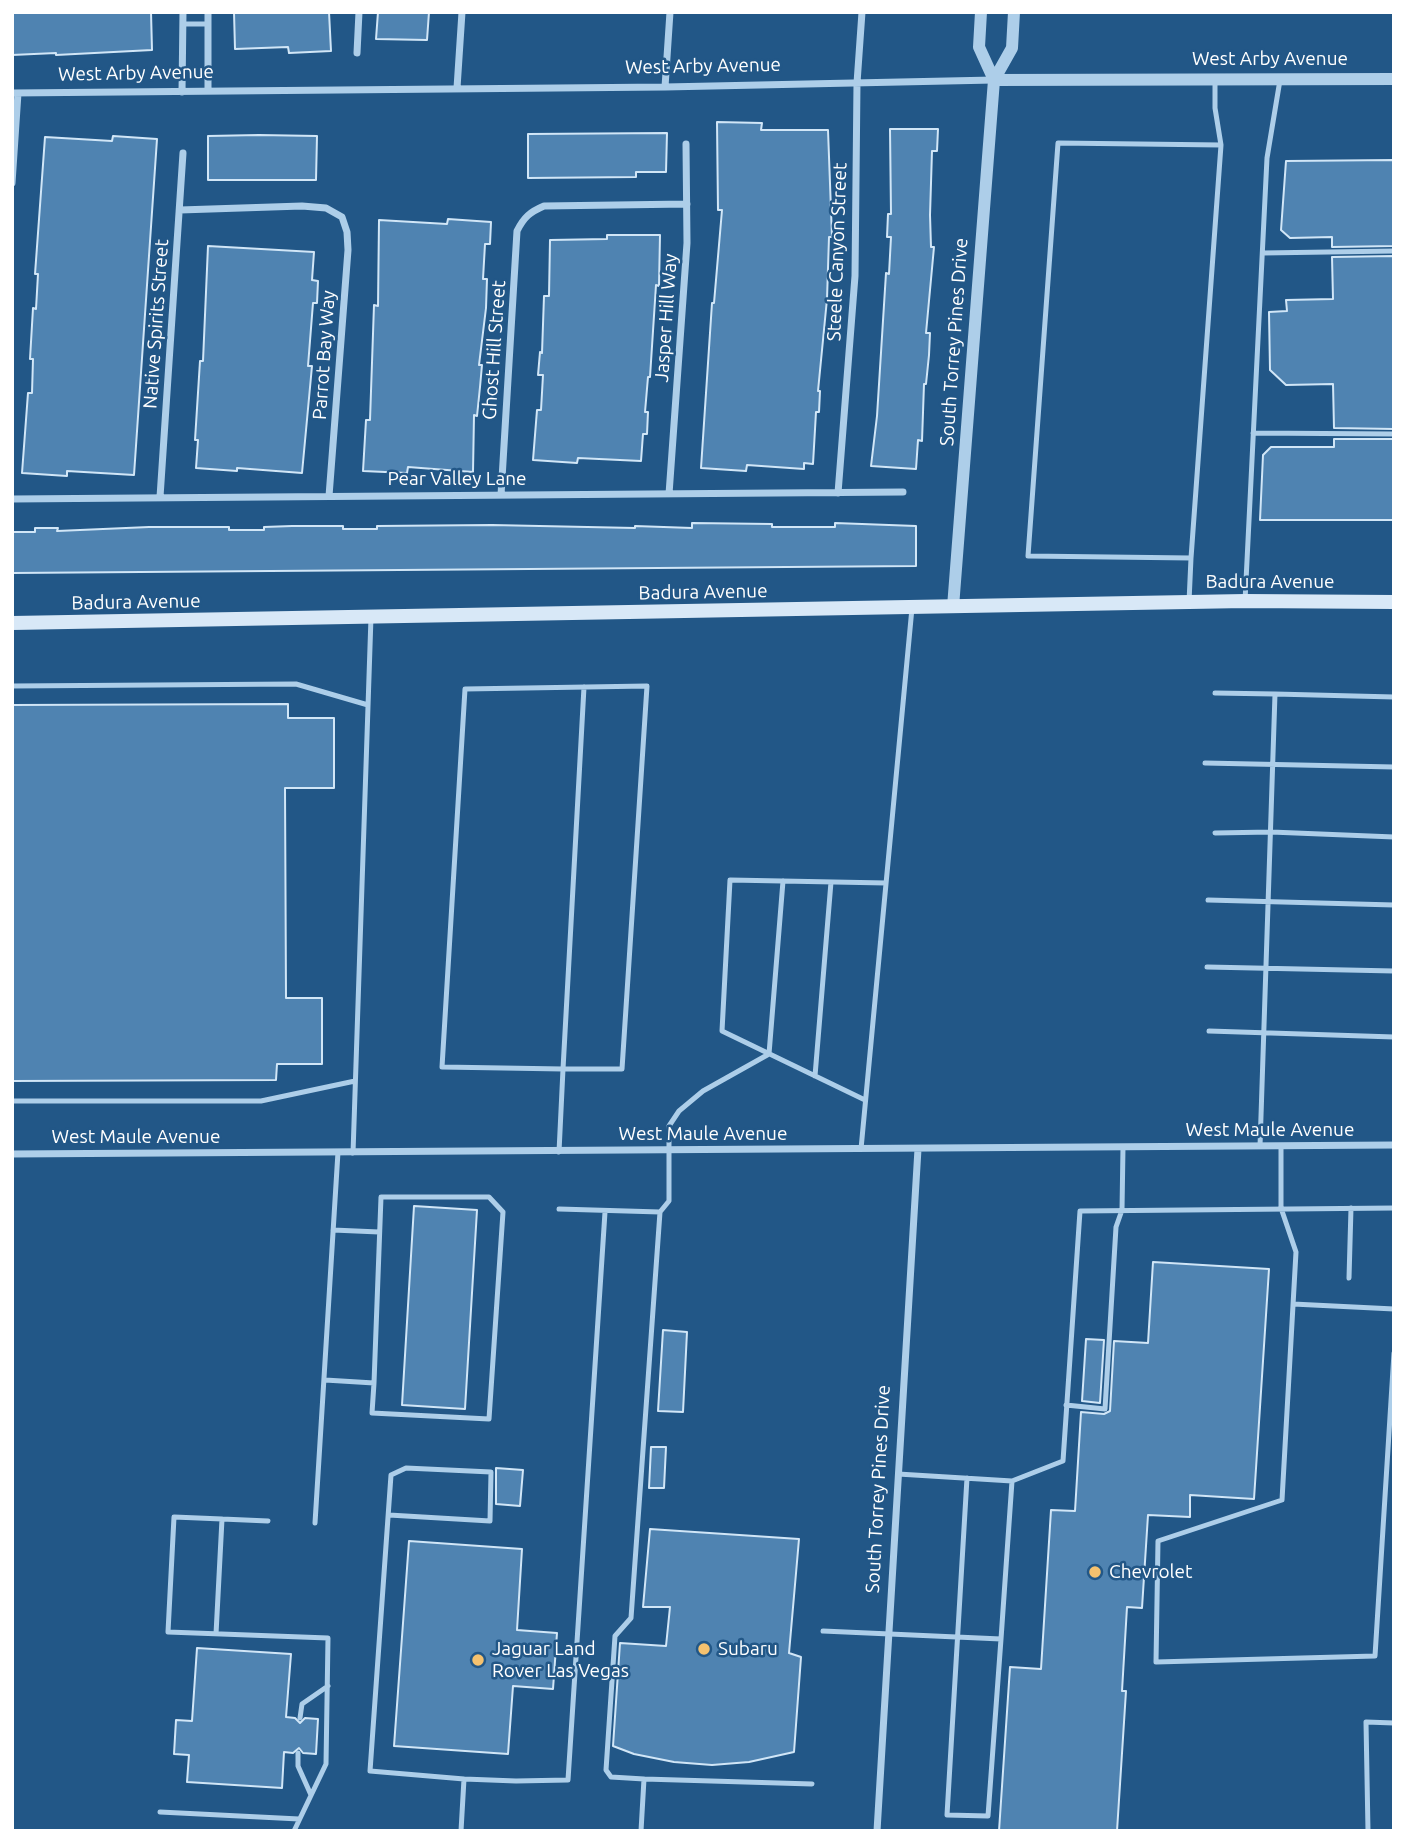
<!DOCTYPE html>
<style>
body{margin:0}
#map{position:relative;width:1406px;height:1843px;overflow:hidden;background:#225787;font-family:Ubuntu,sans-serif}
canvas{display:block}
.frame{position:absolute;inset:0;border:14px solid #fff;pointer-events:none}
</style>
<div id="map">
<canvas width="1406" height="1843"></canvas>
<div class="frame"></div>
</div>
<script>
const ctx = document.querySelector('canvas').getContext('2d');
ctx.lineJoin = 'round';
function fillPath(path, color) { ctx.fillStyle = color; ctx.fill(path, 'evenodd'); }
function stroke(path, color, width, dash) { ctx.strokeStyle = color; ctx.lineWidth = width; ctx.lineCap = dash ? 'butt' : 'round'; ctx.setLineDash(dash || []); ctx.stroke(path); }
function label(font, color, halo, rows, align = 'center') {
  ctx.font = font + ' Ubuntu,sans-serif'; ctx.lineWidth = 5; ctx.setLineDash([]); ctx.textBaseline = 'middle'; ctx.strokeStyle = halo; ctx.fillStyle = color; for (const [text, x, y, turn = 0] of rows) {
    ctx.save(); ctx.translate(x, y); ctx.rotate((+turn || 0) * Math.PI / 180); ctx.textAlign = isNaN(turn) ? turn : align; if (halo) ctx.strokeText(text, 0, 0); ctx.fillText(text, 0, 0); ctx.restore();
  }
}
const building = new Path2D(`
 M12,12H151L152,50L56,55V53L12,55Z
 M234,12H329L331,51L289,53L288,47L235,49Z
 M378,12H429L427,40L376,39Z
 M717,122L762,123L761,130H828L832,237H829L827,299L818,391H820L819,412H816L813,464L804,463V469L747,465L746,471L701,468L712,303H714L722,210H718Z
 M890,129H938L937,151H932L930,215L931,247H934L926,333H930L929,355L926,384H924L922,441L918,440L916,469L871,466L877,416L886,273L889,274L891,237H887L888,214H891Z
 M667,133L666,172H636V177L528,178V134Z
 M259,135L317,136L316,180H208V136Z
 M113,136L157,139L134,475L67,471V476L22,473L28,393H32L33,359H30L33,308L36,309L38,274H35L45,137L112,141Z
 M1394,160V246L1332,247V237L1290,238L1281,230L1286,161Z
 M448,219L491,222L490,244H485L483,279H487L486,308L479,365H482L480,387L477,416L474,415L473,472L408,467L407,473L363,471L366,420H370L374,305L378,306L379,220L447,224Z
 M607,235H660L659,286L656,285L650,377H648L645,412H648L647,434H643L641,461L578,458L577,463L533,460L537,410H541L543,375H538L540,352L542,353L544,296H549L550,240L607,239Z
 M208,246L314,252L312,280L318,281L317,303H313L308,366H312L302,473L237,468V471L196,468L198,440H195L200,361H203Z
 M1394,256V429L1334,428L1333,384L1286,385L1270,370L1269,312L1287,311L1286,300L1333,299L1332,257Z
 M1334,439H1394V520H1260L1263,455L1271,447H1334Z
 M692,523L772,524V527H835V523L916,526V566L12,573V532H35V528H58L57,531L149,527H229V530H264V527L292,526H343V529H377V526L492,525L635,528V526L692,528Z
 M288,704V718H334V788H285L286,998H322V1064H277L276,1080L12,1081V705Z
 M414,1206L477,1210L465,1409L402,1405Z
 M1153,1262L1269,1269L1254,1499L1190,1495V1517L1148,1515L1142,1608L1127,1607L1122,1691H1126L1117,1831H999L1010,1667L1041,1669L1051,1510L1075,1511L1081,1412L1104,1414L1110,1411L1114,1341L1148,1343Z
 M663,1330L687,1332L683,1412L658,1411Z
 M1086,1339L1104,1340L1100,1403L1082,1401Z
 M651,1447H666L664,1488H649Z
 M496,1468L523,1470L520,1506L496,1504Z
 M650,1529L799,1539L789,1653L801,1657L794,1752L749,1762L712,1765L674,1762L634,1754L613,1746L620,1643L666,1646L670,1607H643Z
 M409,1541L522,1549L517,1630L557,1633L553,1689L513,1686L508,1754L394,1746Z
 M197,1648L291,1654L286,1717L295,1718L300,1723L305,1718L318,1719L316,1754L303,1753L299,1748L293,1753L284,1752L282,1788L187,1782L189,1755L174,1754L176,1720L192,1721Z`);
fillPath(building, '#4f83b1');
stroke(building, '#d1e6f7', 2);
stroke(new Path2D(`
 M183,24H208
 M1215,79V108L1221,145L1191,558L1028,556L1058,143L1221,145
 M1263,253L1394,251
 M1253,433L1394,434
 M1245,601L1267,158L1280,80
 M1189,602L1191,558
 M12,686L296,684L368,705
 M1215,693L1275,694
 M1205,763L1394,767
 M1215,833L1271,832L1394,837
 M1208,900L1394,905
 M1207,967L1394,971
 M1209,1031L1394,1037
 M815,1076L831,882
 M865,1100L722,1031L730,880L886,883
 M12,1101H261L355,1081
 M1260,1146L1275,694L1394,697
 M1281,1146V1208L1296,1252L1282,1500L1158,1541L1156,1662L1375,1656L1394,1353
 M861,1149L912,608
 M559,1152L563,1069L442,1067L465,689L647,686L622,1069H563L584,687
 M353,1153L371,617
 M559,1209L660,1212
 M333,1230L379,1232
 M1349,1278L1351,1208
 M1293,1304L1394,1309
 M325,1380L374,1383L372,1413L489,1419L503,1212L489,1197H381L374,1383
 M1066,1405L1105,1409L1116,1227L1122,1210L1123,1147
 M898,1474L1012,1481L1063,1461L1080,1211L1394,1208
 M967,1478L947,1815L988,1816L1001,1639
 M389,1515L490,1521L491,1472L406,1468L391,1475L370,1771L464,1779L461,1831
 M222,1519L268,1521
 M315,1523L338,1152
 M823,1631L1001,1639L1012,1481
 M216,1634L222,1519L174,1517L168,1632L328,1638L326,1764L294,1831
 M300,1718L302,1704L328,1686
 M298,1753V1766L311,1795
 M464,1779L516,1781L568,1780L605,1212
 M644,1779L812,1784
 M160,1812L299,1819
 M641,1831L644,1779L611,1777L606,1770L615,1636L631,1618L660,1212L669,1201V1126L679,1111L703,1091L769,1054L783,881
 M1368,1831L1366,1722L1394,1723`), '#adcee9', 5);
stroke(new Path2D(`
 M208,12V91
 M357,53L359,12
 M665,87L670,12
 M457,88L462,12
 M182,92L183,12
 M12,93L665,87L994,80
 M12,183L18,93
 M180,210L302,206L326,208L342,217L347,232L348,250L329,496
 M838,493L855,276L857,83L862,12
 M669,494L687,243L686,144
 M501,495L517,231C524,217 530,212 544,206L687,204
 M160,497L183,153
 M12,499L903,492
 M12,1154L1394,1145
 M877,1831L918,1149`), '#adcee9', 7);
stroke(new Path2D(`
 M981,12L979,47L994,80
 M994,80L1394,79
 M953,607L994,80L1012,48L1014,12`), '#adcee9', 12);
stroke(new Path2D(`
 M12,623L1245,601L1394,602`), '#d8e8f7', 14);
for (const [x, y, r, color] of [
 [1095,1572,7,"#f5c26f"],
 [704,1649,7,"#f5c26f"],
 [478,1660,7,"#f5c26f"]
]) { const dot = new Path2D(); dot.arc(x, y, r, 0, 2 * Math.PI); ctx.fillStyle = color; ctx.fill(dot); stroke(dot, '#225787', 2.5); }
label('19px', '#fff', '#225787', [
 ["West Arby Avenue",1270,59],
 ["West Arby Avenue",703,66,-1],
 ["West Arby Avenue",136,73,-1],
 ["Steele Canyon Street",837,252,-88],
 ["Jasper Hill Way",666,318,-86],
 ["Native Spirits Street",156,324,-86],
 ["South Torrey Pines Drive",954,342,-86],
 ["Ghost Hill Street",494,350,-86],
 ["Parrot Bay Way",324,355,-86],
 ["Pear Valley Lane",457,479],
 ["Badura Avenue",1270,582],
 ["Badura Avenue",703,592,-1],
 ["Badura Avenue",136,602,-1],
 ["West Maule Avenue",1270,1130],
 ["West Maule Avenue",703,1134],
 ["West Maule Avenue",136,1137],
 ["South Torrey Pines Drive",878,1489,-87]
]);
label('19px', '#fff', '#225787', [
 ["Chevrolet",1109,1572],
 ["Jaguar Land",492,1649],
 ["Rover Las Vegas",492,1671],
 ["Subaru",718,1649]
], 'left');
</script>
